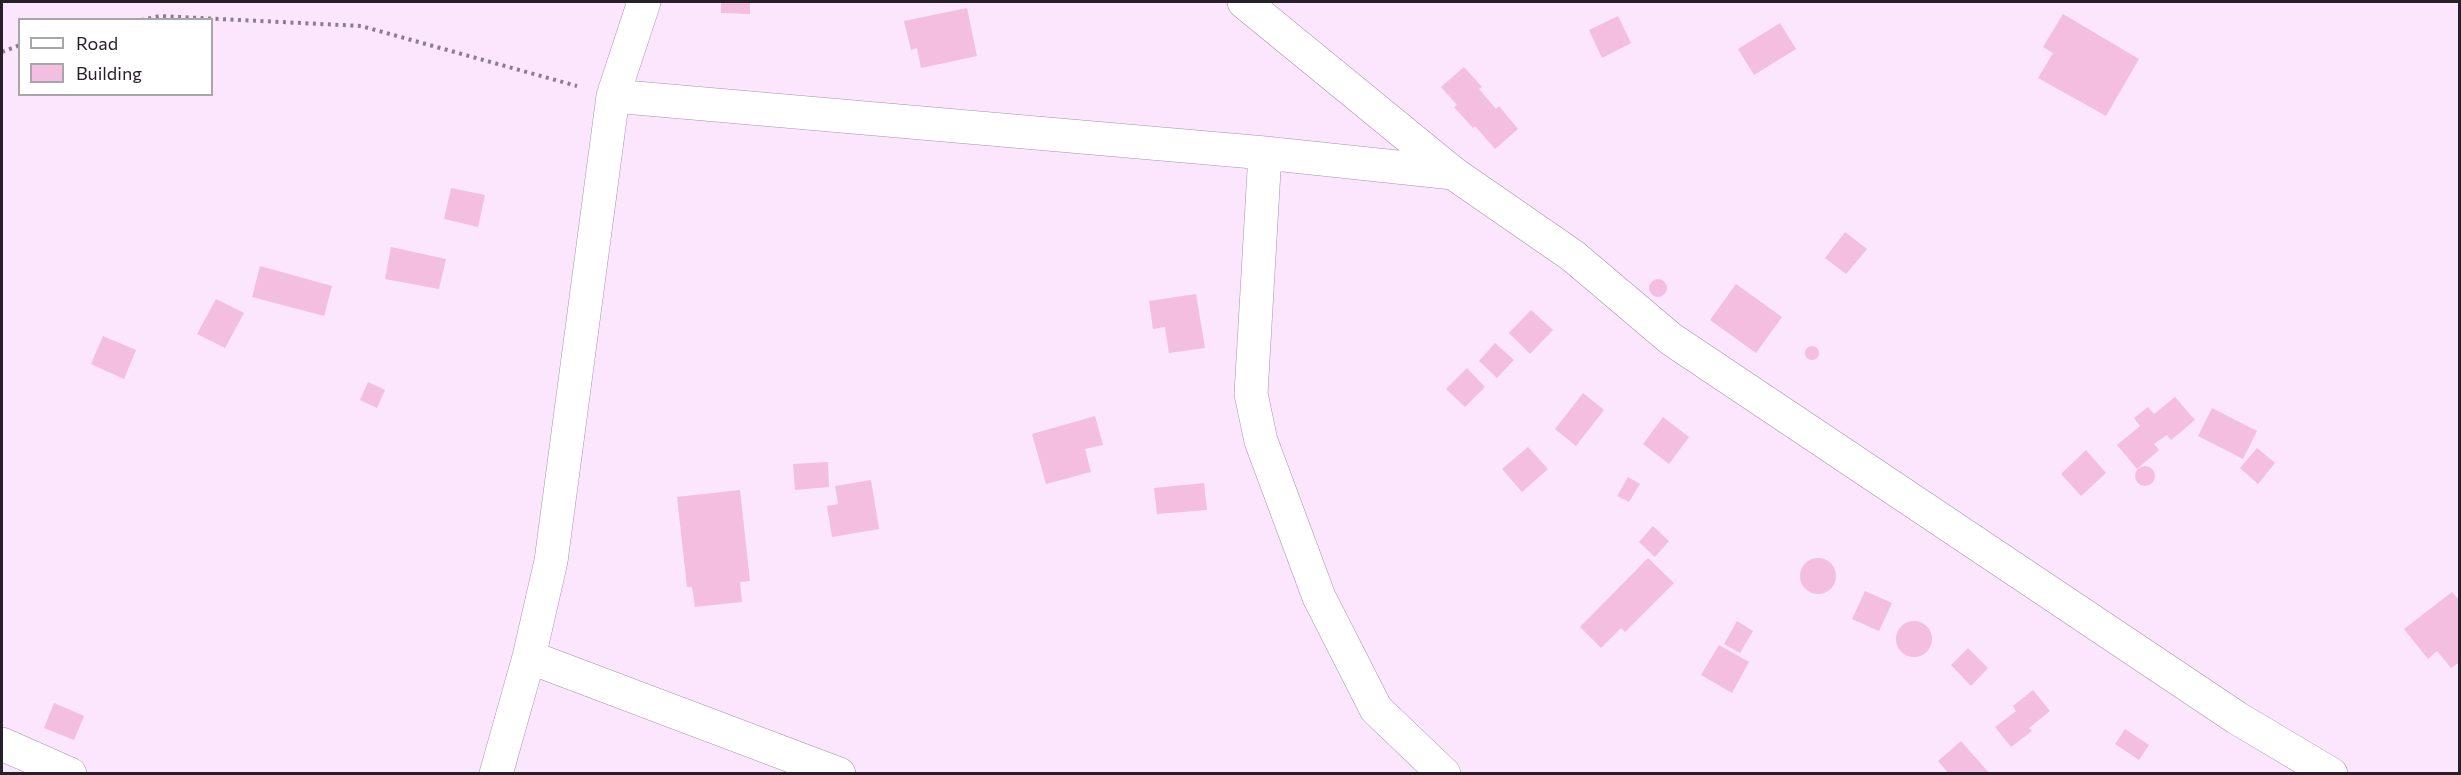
<!DOCTYPE html>
<style>
body{margin:0}
#map{position:relative;width:2461px;height:775px;overflow:hidden;background:#fbe6fe;font-family:Commissioner,sans-serif}
canvas{display:block}
.frame{position:absolute;inset:0;border:3px solid #282029;pointer-events:none}
.legend{position:absolute;left:18px;top:18px;width:195px;height:78px;box-sizing:border-box;background:#fff;border:2px solid #a9a6a9;margin:0;padding:8px 10px;list-style:none;font-size:18px;color:#282029}
.legend li{display:flex;align-items:center;gap:12px;height:30px}
.legend b{width:30px;border:2px solid #a9a6a9}
</style>
<div id="map">
<canvas width="2461" height="775"></canvas>
<div class="frame"></div>
<ul class="legend">
<li><b style="height:8px;background:#fff"></b>Road</li>
<li><b style="height:16px;background:#f3bee0"></b>Building</li>
</ul>
</div>
<script>
const ctx = document.querySelector('canvas').getContext('2d');
ctx.lineJoin = 'round';
function fillPath(path, color) { ctx.fillStyle = color; ctx.fill(path, 'evenodd'); }
function stroke(path, color, width, dash) { ctx.strokeStyle = color; ctx.lineWidth = width; ctx.lineCap = dash ? 'butt' : 'round'; ctx.setLineDash(dash || []); ctx.stroke(path); }
fillPath(new Path2D(`
 M721,2H750V14L721,13Z
 M967,8L977,56L921,68L917,48L911,50L904,21Z
 M2063,14L2139,59L2106,116L2038,78L2053,53L2043,47Z
 M1618,16L1631,43L1602,58L1589,30Z
 M1780,23L1796,49L1754,75L1738,49Z
 M1464,67L1482,87L1479,89L1496,109L1499,106L1518,129L1495,149L1475,126L1473,128L1454,107L1457,105L1441,87Z
 M451,188L485,195L478,227L444,219Z
 M1845,232L1867,249L1846,274L1825,258Z
 M391,247L446,259L439,289L385,279Z
 M260,266L332,286L324,316L252,297Z
 M1649 288a9 9 0 1 1 18 0a9 9 0 1 1-18 0Z
 M1736,284L1782,317L1756,353L1710,320Z
 M1196,294L1205,348L1169,353L1165,327L1153,329L1149,301Z
 M216,299L244,313L225,348L197,334Z
 M1531,310L1553,330L1530,354L1509,333Z
 M103,336L136,350L124,379L91,364Z
 M1495,343L1514,360L1497,378L1479,361Z
 M1805 353a7 7 0 1 1 14 0a7 7 0 1 1-14 0Z
 M1467,368L1485,387L1465,407L1446,389Z
 M368,382L385,390L377,408L360,400Z
 M1583,393L1604,410L1576,446L1555,429Z
 M2175,397L2195,420L2171,440L2167,435L2154,444L2159,450L2137,469L2117,445L2140,426L2134,418L2148,407L2154,414Z
 M2212,408L2257,431L2243,459L2198,436Z
 M1095,416L1103,445L1085,449L1091,472L1046,484L1032,434Z
 M1663,417L1689,437L1669,464L1643,444Z
 M1528,447L1548,469L1522,492L1502,469Z
 M2257,448L2275,463L2258,484L2240,468Z
 M2086,450L2106,473L2081,496L2061,474Z
 M828,462L829,487L795,490L793,464Z
 M2135 476a10 10 0 1 1 20 0a10 10 0 1 1-20 0Z
 M1628,477L1640,484L1629,502L1617,496Z
 M871,480L879,529L832,537L827,506L838,504L835,486Z
 M1204,483L1207,510L1157,514L1154,488Z
 M740,490L750,581L740,582L742,602L695,607L692,587H687L677,497Z
 M1653,526L1669,541L1655,557L1639,542Z
 M1648,558L1674,583L1625,632L1621,628L1601,648L1580,627Z
 M1800 576a18 18 0 1 1 36 0a18 18 0 1 1-36 0Z
 M1865,591L1892,603L1879,631L1852,619Z
 M2452,592L2460,601V662L2451,668L2437,651L2428,659L2404,629Z
 M1737,621L1753,631L1740,653L1724,644Z
 M1896 639a18 18 0 1 1 36 0a18 18 0 1 1-36 0Z
 M1719,645L1749,662L1732,693L1701,675Z
 M1968,648L1988,668L1971,686L1951,665Z
 M2033,690L2050,711L2029,728L2032,731L2011,747L1995,727L2016,711L2013,706Z
 M54,703L84,716L74,740L44,728Z
 M2125,729L2149,745L2139,760L2115,744Z
 M1961,741L1990,774H1949L1938,761Z`), '#f3bee0');
const minor = new Path2D(`
 M1244,2L1453,173
 M613,96L1265,153L1453,173L1573,256L1671,339L2237,718L2331,774
 M1265,153L1251,394L1261,441L1319,597L1376,709L1444,774
 M529,657L839,774
 M2,744L70,774
 M496,774L529,657L551,561L613,96L644,2`);
stroke(minor, '#a592a8', 34);
stroke(new Path2D(`
 M141,20L160,16L361,26L577,86
 M2,52L20,45`), '#8b7d8d', 4, [3, 4.5]);
stroke(minor, '#fff', 33);
</script>
